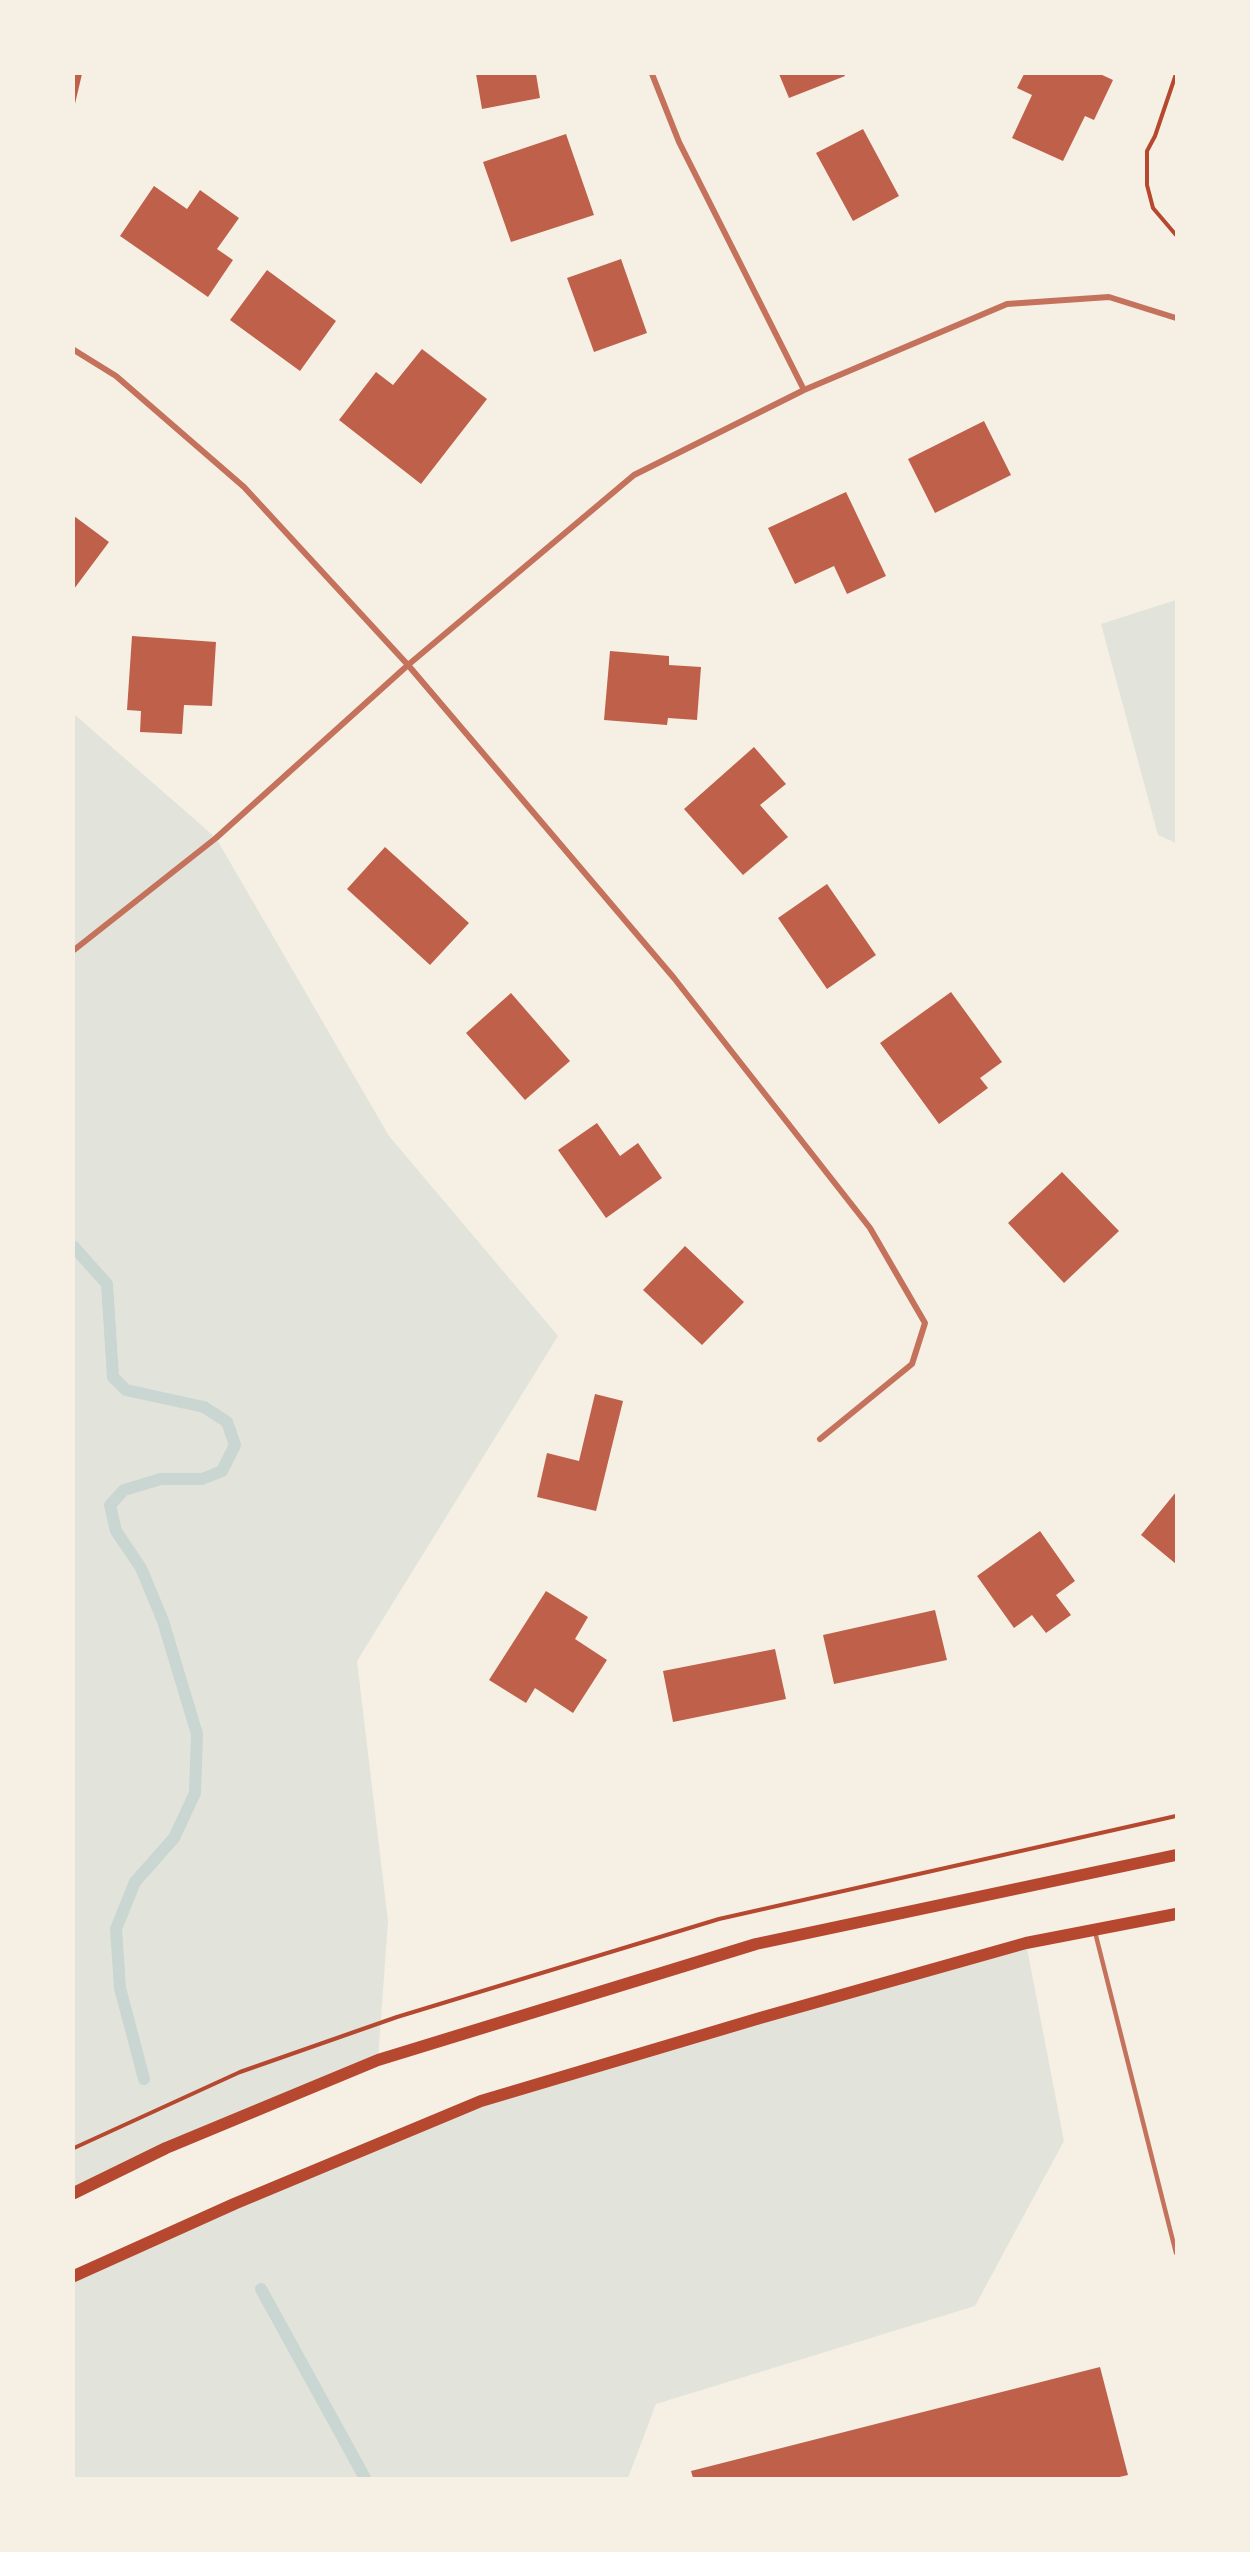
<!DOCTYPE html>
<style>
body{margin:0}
#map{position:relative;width:1250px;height:2552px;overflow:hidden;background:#f6efe4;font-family:Signika,sans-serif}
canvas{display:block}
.frame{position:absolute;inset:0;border:75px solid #f6efe4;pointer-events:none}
</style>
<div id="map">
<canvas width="1250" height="2552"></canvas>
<div class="frame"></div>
</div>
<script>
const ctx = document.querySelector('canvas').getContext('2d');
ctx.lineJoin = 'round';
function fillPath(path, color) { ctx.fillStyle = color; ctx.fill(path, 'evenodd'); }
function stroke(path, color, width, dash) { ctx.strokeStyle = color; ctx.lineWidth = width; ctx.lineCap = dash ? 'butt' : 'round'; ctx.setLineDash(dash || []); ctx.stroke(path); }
fillPath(new Path2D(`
 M1176,600V843L1158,835L1101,624Z
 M74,714L216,838L389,1136L558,1336L357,1661L388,1921L378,2060L74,2193Z
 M1026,1943L1064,2141L975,2306L656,2404L628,2478H74V2276L481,2101Z`), '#e2e4dc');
stroke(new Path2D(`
 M74,1247L107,1284L113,1377L126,1390L204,1407L227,1422L235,1445L222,1471L202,1479H161L124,1490L110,1505L116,1531L141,1568L163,1621L197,1734L195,1793L174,1838L135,1882L116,1929L120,1988L144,2079
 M261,2289L365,2478`), '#c9d6d2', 12);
fillPath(new Path2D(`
 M74,74H82L74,108Z
 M476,74H536L540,98L482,109Z
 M779,74H844L845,76L789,98Z
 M1024,74H1100L1113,80L1094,120L1085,116L1063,161L1012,138L1032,95L1017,88Z
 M863,129L899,196L853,221L816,153Z
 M566,134L594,215L511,242L483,162Z
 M154,186L187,209L200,190L239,218L217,249L233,260L208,297L120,236Z
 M621,259L647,333L594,352L567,278Z
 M267,270L336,321L300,371L230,320Z
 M422,349L487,399L421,484L339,420L376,372L393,385Z
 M984,421L1011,475L935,513L908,459Z
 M846,492L886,576L847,594L834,566L795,584L768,528Z
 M74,516L109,542L74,589Z
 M132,636L216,642L212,706L184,705L182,734L140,732L141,711L127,710Z
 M610,651L669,656V665L701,667L697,720L668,718L667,725L604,720Z
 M754,747L786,784L760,805L788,837L743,875L684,809Z
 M385,847L469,923L430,965L347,889Z
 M827,884L876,955L827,989L778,918Z
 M951,992L1002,1062L980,1078L988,1088L939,1124L880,1043Z
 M511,993L570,1061L525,1100L466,1033Z
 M597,1123L620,1156L638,1143L662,1178L606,1218L558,1150Z
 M1062,1172L1119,1231L1064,1283L1008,1223Z
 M685,1246L744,1302L702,1345L643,1290Z
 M595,1394L623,1401L596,1511L537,1497L547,1453L579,1461Z
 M1176,1492V1564L1141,1535Z
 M1040,1531L1075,1581L1056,1595L1071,1615L1046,1633L1032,1615L1014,1628L977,1576Z
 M546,1591L588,1617L575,1639L607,1660L573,1713L535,1688L526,1703L489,1680Z
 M935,1610L947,1660L834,1684L823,1635Z
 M775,1649L786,1699L673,1722L663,1671Z
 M1100,2367L1128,2475L1115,2478H693L691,2471Z`), '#bf614a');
stroke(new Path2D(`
 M1176,74L1155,136L1147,151V185L1153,208L1176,235
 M74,2148L240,2072L397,2017L719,1919L1176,1816`), '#b5482f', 4);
stroke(new Path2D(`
 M1095,1932L1176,2253`), '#c5725c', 4.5);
stroke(new Path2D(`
 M652,74L679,142L804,390
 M74,350L116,376L244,487L408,665L674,978L870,1228L925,1323L912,1364L820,1439
 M74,950L216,838L408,665L634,475L804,390L1007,304L1109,297L1176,318`), '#c5725c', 6);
stroke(new Path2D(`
 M74,2193L166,2148L378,2060L756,1944L1176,1855
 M74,2276L234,2204L481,2101L760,2018L1026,1943L1176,1914`), '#b5482f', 12);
</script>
